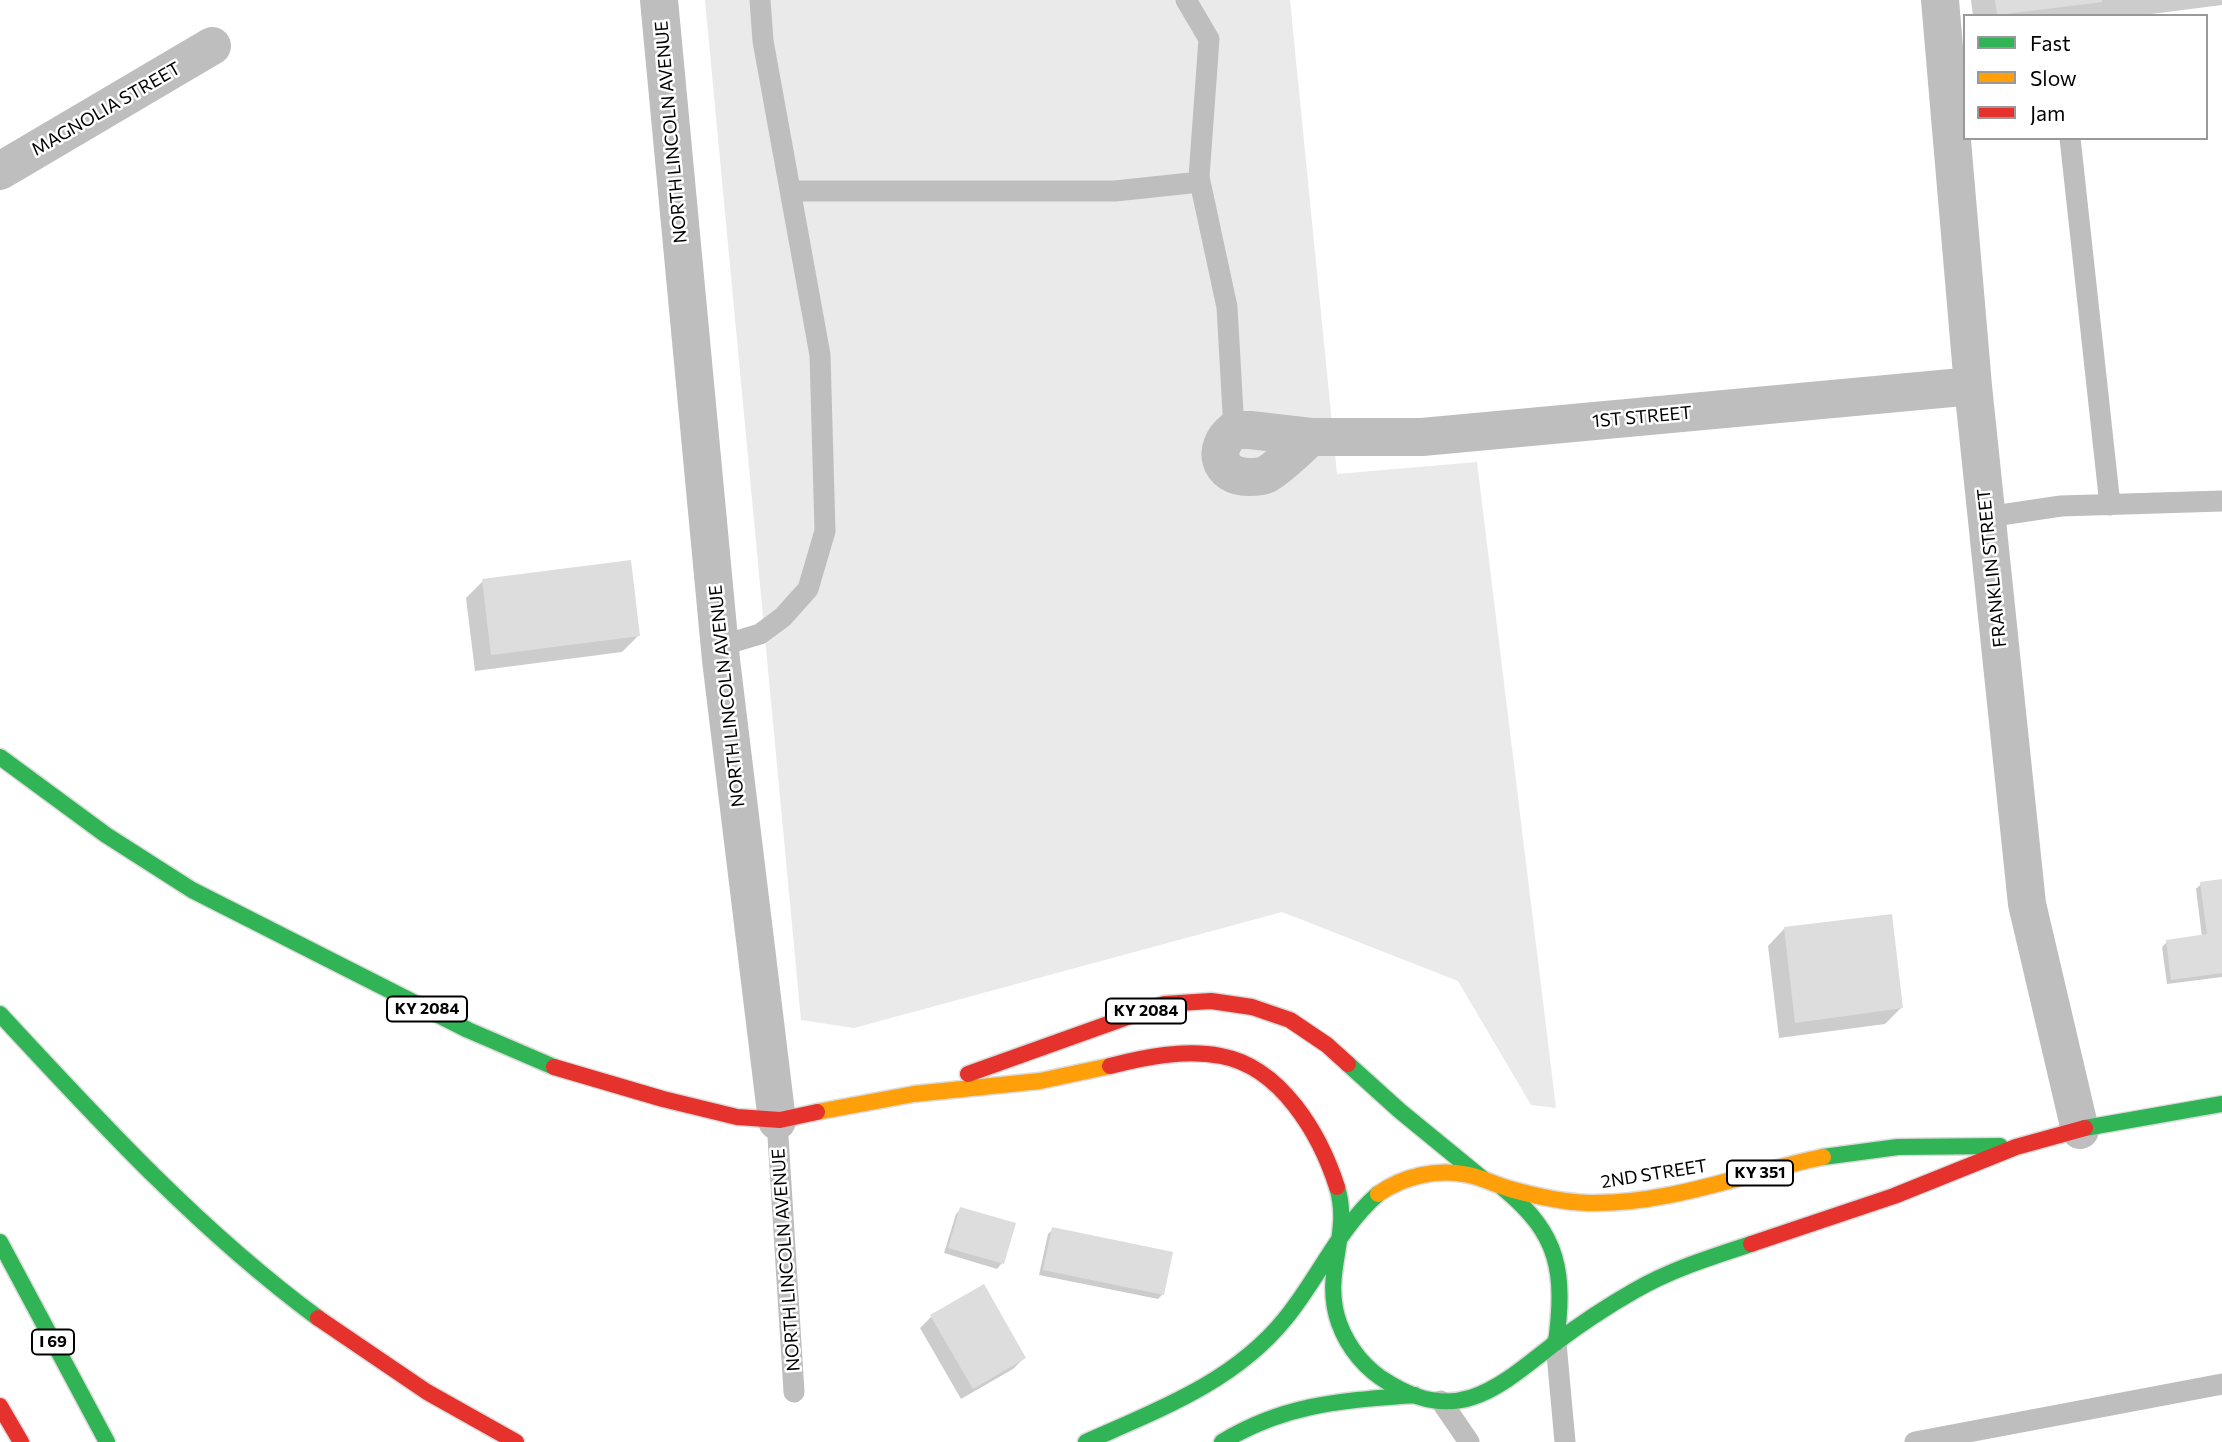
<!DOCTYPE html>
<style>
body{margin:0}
#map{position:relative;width:2222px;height:1442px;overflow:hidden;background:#fff;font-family:Commissioner,sans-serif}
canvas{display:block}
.legend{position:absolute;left:1963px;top:14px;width:245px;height:126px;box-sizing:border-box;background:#fff;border:2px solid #999;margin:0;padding:9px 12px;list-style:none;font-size:21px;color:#000}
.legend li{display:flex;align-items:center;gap:14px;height:35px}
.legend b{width:35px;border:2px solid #999}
</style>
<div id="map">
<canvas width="2222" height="1442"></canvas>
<ul class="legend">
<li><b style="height:9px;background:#30b455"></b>Fast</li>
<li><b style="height:9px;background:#ff9f0a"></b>Slow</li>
<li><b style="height:9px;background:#e5322d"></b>Jam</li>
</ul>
</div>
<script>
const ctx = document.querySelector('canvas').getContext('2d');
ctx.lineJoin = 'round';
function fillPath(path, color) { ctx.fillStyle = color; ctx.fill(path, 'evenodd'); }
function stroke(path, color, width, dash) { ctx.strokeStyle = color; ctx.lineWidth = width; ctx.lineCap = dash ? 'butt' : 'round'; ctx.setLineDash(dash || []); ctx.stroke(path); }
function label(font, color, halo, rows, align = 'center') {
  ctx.font = font + ' Commissioner,sans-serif'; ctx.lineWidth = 5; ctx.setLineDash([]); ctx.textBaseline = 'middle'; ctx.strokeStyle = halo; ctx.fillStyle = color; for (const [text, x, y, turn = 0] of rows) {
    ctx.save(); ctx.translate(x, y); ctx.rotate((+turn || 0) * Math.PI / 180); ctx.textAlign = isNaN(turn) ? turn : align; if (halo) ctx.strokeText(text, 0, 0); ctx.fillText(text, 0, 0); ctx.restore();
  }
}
fillPath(new Path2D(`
 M705,0H1290L1337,474L1477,462L1556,1108L1531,1105L1458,981L1282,912L854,1028L801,1020Z`), '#eaeaea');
fillPath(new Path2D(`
 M1971,0H2222V5L2136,16H1973Z
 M483,581L639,635L622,652L475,671L466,598Z
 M2222,881V977L2167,984L2162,947L2167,942L2202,937L2196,889L2201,884Z
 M1784,929L1901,1008L1885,1024L1779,1038L1768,946Z
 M961,1209L1002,1263L997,1269L944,1253L956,1214Z
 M1053,1229L1163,1294L1158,1299L1039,1275L1048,1234Z
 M931,1317L1024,1358L1013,1369L961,1399L920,1328Z`), '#0003');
fillPath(new Path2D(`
 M1995,0H2102V2L1997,15Z
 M631,560L640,636L491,655L482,579Z
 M2222,879V973L2171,980L2166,940L2207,934L2200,882Z
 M1892,914L1903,1008L1795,1023L1784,927Z
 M960,1207L1016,1223L1004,1264L948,1248Z
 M1052,1227L1173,1252L1164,1295L1043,1270Z
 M984,1284L1026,1358L973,1389L930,1315Z`), '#ddd');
const fast = new Path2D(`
 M0,757L106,835L192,890L468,1030L554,1067
 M0,1014C100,1122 199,1230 318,1318
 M1348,1064L1400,1111L1483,1179
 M2085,1128L2222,1104
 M1823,1157L1898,1147L2000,1146
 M1337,1187C1352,1236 1321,1272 1339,1323C1348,1348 1366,1370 1389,1383C1459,1426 1500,1386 1554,1344C1579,1325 1606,1307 1634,1291C1670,1270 1711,1257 1751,1244
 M1503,1188C1560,1235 1565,1272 1556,1343
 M0,1242L107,1442
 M1086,1442C1158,1410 1234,1382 1285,1319C1318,1279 1339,1228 1378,1194
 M1222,1442C1287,1403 1342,1401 1415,1395`);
const slow = new Path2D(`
 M817,1112L914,1094L1040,1081L1110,1066
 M1378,1194C1404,1176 1438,1168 1469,1175C1483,1178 1496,1185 1510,1189C1535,1196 1562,1202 1588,1203C1669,1205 1745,1173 1823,1157`);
const jam = new Path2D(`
 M1110,1066C1145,1057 1184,1049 1221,1056C1281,1067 1320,1134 1337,1187
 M554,1067L663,1099L737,1117L780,1120L817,1112
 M968,1074L1164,1004L1211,1001L1252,1007L1290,1020L1327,1045L1348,1064
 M1751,1244L1894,1196L2016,1147L2085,1128
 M318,1318L427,1392L516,1442
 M0,1406L21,1442`);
stroke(fast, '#dbdbdb', 19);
stroke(slow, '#dbdbdb', 19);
stroke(jam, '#dbdbdb', 19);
stroke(new Path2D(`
 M1186,0L1209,39L1199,177L1227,307L1234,430
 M2070,138L2110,505
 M790,191H1115L1200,182
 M1987,517L2061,506L2222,501
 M720,646L760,634L783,617L808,589L825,531L820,355L763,41L760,0
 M777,1121L794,1392
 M1556,1343L1565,1442
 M1441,1401L1469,1442
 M1915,1442L2222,1384`), '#bebebe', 21);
stroke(new Path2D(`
 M659,0L721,660L777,1121
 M1940,0L1973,386L2027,904L2080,1130
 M0,171L212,46
 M1234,430H1250L1311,437C1299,447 1278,469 1265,475C1261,477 1254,477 1249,477C1218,477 1211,448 1234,430Z
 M1311,437H1422L1973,386`), '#bebebe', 38);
stroke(fast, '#30b455', 16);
stroke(slow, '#ff9f0a', 16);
stroke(jam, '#e5322d', 16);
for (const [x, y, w] of [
 [427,1009,80],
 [1146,1011,80],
 [1760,1173,66],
 [53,1342,42]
]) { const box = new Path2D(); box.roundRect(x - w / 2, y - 12.5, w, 25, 5); ctx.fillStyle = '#fff'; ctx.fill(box); stroke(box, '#000', 2); }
label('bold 16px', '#000', null, [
 ["KY 2084",427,1009],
 ["KY 2084",1146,1011],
 ["KY 351",1760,1173],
 ["I 69",53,1342]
]);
label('18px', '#000', '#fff', [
 ["MAGNOLIA STREET",106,109,-30],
 ["NORTH LINCOLN AVENUE",671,132,-95],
 ["1ST STREET",1642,417,-5],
 ["FRANKLIN STREET",1992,568,-96],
 ["NORTH LINCOLN AVENUE",727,696,-96],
 ["2ND STREET",1654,1174,-9],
 ["NORTH LINCOLN AVENUE",786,1260,-94]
]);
</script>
